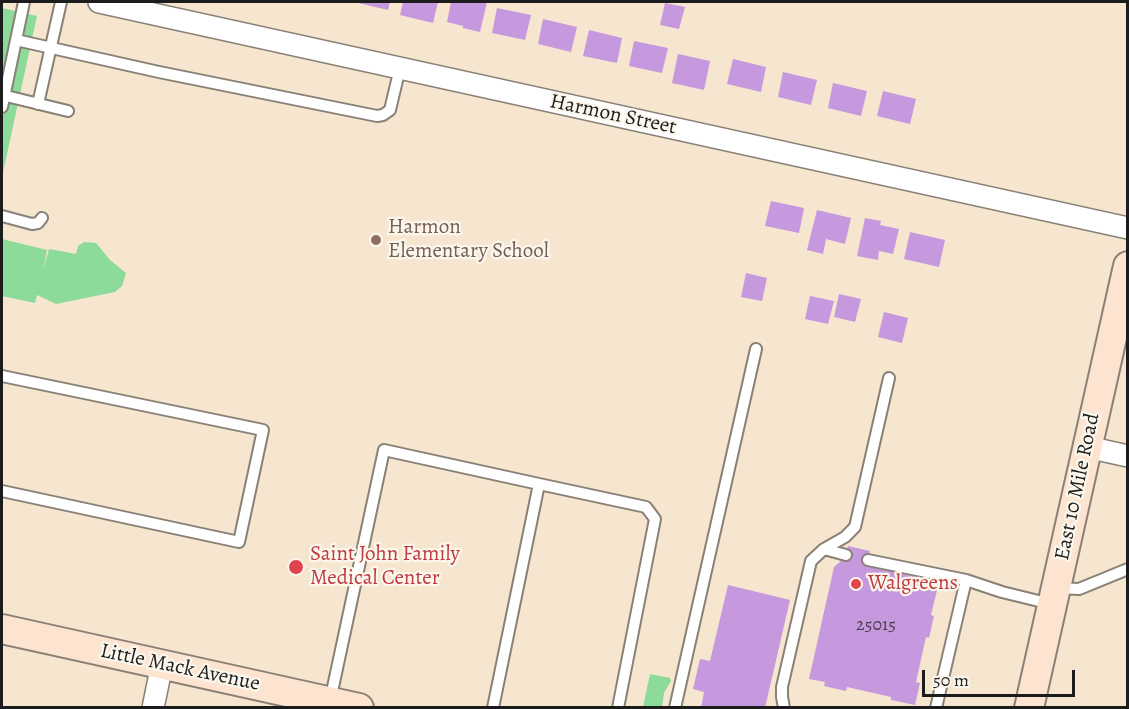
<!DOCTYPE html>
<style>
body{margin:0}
#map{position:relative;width:1129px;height:709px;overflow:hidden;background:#f6e5cf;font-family:Alegreya,serif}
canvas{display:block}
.frame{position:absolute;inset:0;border:3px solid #1c1c1c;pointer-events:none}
.scale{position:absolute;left:922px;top:670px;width:153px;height:27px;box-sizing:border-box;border:3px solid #1c1c1c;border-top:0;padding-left:8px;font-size:18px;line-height:21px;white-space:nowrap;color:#1c1c1c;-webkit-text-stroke:4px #fbf7ec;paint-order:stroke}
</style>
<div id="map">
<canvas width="1129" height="709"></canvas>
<div class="frame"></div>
<div class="scale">50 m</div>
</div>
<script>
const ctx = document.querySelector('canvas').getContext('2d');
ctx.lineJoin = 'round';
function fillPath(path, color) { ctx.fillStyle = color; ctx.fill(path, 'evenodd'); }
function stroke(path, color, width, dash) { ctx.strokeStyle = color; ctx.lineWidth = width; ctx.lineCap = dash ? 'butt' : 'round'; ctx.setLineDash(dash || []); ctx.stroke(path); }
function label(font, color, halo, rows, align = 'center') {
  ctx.font = font + ' Alegreya,serif'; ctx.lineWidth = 4.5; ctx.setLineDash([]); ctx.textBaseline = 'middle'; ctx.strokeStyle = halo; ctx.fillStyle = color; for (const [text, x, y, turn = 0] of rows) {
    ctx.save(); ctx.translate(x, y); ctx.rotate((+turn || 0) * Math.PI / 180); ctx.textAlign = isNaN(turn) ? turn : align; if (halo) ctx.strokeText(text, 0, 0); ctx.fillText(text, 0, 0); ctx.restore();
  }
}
fillPath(new Path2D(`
 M2,8L37,16L2,177Z
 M2,239L47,250L43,271L49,249L76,254L78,246L84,242L96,243L110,260L126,273L122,286L115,292L56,304L37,295L35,303L2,296Z
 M650,674L670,678L671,681L664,693L662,707H643Z`), '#8ddb9a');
fillPath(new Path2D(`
 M354,2H390L388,10Z
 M403,2H438L433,23L400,15Z
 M451,2H487L480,32L463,28V26L447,22Z
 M665,3L685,7L679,29L660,25Z
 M497,8L531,15L525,40L492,33Z
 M543,19L577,27L571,52L538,44Z
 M589,30L622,38L617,63L583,56Z
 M634,41L668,48L662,73L629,66Z
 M678,54L710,61L704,90L672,83Z
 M733,59L766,67L761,92L727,84Z
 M783,72L817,80L811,105L778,97Z
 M833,83L867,91L861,116L828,108Z
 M883,91L916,99L910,124L877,116Z
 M771,201L804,208L799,233L765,226Z
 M817,210L851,218L845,244L826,239L823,254L807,250Z
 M865,218L881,221L880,225L899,229L893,254L879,251L878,260L857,256Z
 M910,232L945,240L939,267L904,259Z
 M746,273L767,278L762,301L741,297Z
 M839,294L861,299L855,322L834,317Z
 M810,296L834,301L828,324L805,319Z
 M884,312L908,318L902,343L878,337Z
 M848,546L870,551L867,566L939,582L931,615L934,616L929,638L926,637L916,682L920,683L915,705L891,700V697L847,687L846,691L824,686L825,682L809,679L834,567L842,560L844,561Z
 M728,585L790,600L765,708H701L704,692L693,689L700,659L710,661Z`), '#c698dd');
const service = new Path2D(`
 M16,40L159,72L377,116L383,115L390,110L400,68
 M2,95L68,111
 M38,104L61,2
 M2,107L24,2
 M2,216L32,224L38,223L42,218
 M2,376L263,430L239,542L2,491
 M824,549L845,537L855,527L889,378
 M868,560L966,580
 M1057,588L1079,589L1128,569
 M330,701L384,450L539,484
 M493,708L539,484L646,507L655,519L618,708
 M675,708L756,349
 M784,708L782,697V687L811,561L824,549L846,555
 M936,708L966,580L1002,592L1051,604`);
const minor = new Path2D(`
 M99,2L1128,228
 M1087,447L1128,456
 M153,708L162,664`);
const secondary = new Path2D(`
 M2,629L359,708
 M1029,708L1128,266`);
stroke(service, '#898076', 14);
stroke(minor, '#898076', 24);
stroke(secondary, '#898076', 32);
stroke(service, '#fff', 10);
stroke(minor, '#fff', 21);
stroke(secondary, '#fde4d1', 28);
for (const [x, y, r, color] of [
 [376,240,6,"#8d6e63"],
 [296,567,8,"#e0444e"],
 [856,584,6,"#e0444e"]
]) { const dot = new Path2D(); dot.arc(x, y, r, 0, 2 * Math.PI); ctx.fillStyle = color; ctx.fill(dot); stroke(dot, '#fbf7ec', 2); }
label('18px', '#463b4c', null, [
 ["25015",876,626]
]);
label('21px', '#1c1c1c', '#fbf7ec', [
 ["Harmon Street",613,115,12],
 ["East 10 Mile Road",1078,487,-78],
 ["Little Mack Avenue",180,668,12]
]);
label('21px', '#785e54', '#fbf7ec', [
 ["Harmon",388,228],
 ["Elementary School",388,252]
], 'left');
label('21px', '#be3a42', '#fbf7ec', [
 ["Saint John Family",310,555],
 ["Medical Center",310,579],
 ["Walgreens",868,584]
], 'left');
</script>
